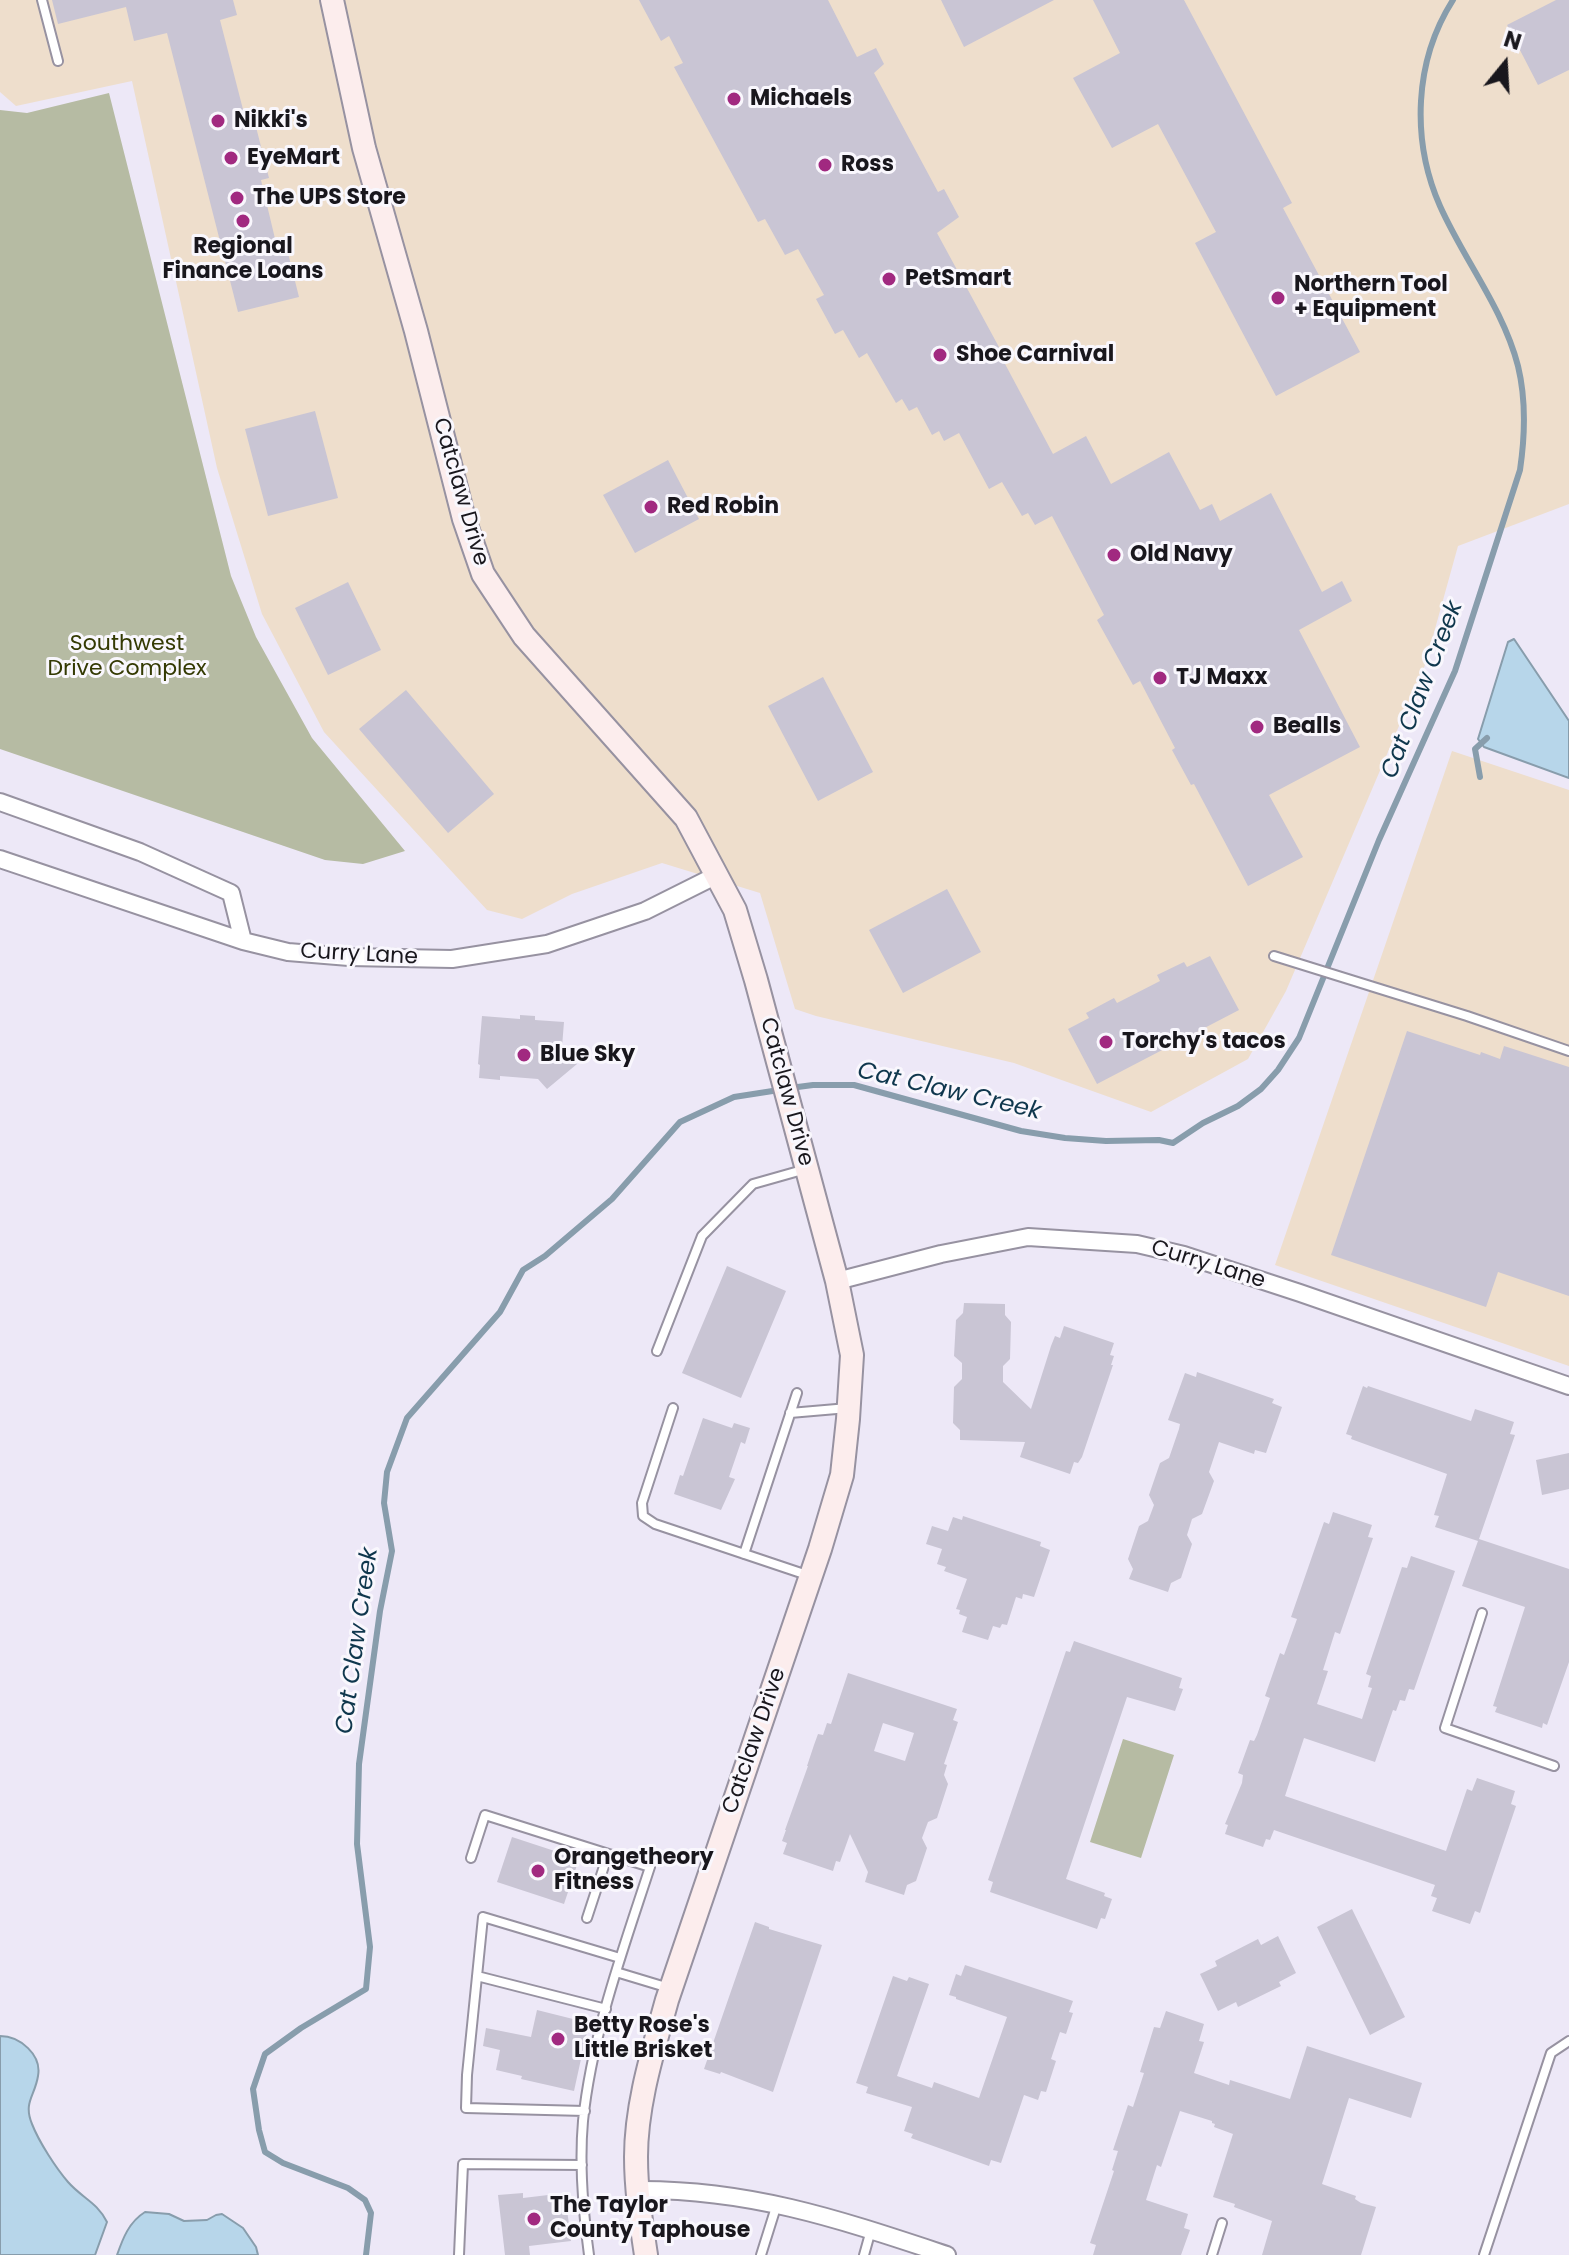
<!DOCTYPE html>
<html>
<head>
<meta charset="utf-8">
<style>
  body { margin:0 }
  #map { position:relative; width:1569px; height:2255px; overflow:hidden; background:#ede8f7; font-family:Poppins,sans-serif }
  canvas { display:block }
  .north { position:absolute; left:1465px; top:24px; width:80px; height:80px; -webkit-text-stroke:6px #f9f7fd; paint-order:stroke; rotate:18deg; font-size:22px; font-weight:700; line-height:32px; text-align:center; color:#19171d }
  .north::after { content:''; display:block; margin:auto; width:28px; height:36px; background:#19171d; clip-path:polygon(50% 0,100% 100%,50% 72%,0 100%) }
</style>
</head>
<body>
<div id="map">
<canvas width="1569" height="2255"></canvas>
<div class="north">N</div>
</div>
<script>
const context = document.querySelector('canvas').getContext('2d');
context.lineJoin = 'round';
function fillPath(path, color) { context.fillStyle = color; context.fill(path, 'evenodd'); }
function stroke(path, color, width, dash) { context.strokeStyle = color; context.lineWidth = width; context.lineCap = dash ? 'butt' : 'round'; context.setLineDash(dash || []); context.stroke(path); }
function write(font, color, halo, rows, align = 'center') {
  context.font = font + ' Poppins,sans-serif'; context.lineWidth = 6; context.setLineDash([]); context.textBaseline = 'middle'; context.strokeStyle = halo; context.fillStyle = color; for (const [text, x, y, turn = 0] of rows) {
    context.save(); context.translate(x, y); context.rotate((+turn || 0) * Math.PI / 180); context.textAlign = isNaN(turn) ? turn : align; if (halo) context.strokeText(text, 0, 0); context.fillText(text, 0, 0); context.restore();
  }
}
const commercial = new Path2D(`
  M0,0H1569V504L1458,546L1425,665L1286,991L1248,1059L1151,1112L1014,1063L816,1016L795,1009L760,893L662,863L572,894L522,919L487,910L324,732L262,614L217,468L132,81L16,106L0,92Z
  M1452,751L1569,790V1366L1275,1265Z`);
const green = new Path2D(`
  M109,93L231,576L256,637L312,738L405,851L363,864L325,860L0,749V110L27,113Z
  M1123,1739L1174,1755L1141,1858L1090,1842Z`);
const water = new Path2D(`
  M1514,639L1569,721V778L1484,747L1478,739L1508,642Z
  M0,2036C20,2036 42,2055 38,2076C35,2096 23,2102 32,2124C39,2142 56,2168 68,2182C82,2198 97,2202 107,2222L95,2255H0Z
  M145,2212L169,2214L184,2221L207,2220L216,2215L222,2214L243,2228L256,2247L258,2255H117C123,2238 129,2222 145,2212Z`);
const stream = new Path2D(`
  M1480,777L1475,749L1487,738
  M790,1088L813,1085H854L1021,1131L1065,1138L1106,1141L1159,1140L1173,1143L1203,1123L1238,1106L1261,1089L1278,1070L1299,1038L1379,840L1455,671L1520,470C1525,436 1526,399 1518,366C1503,308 1464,260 1440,206C1411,140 1414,61 1453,0
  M366,2255L371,2213L365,2200L348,2188L283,2163L265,2152L259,2130L253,2089L265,2054L301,2028L366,1989L370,1947L357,1844L359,1764L380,1611L392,1551L384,1503L387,1472L407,1418L500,1312L523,1270L545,1256L612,1199L680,1122L734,1097L779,1090`);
const building = new Path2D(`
  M52,0H233L237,15L220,20L247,125L255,123L269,178L261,180L277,247L286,245L299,297L238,312L167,33L134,41L126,7L58,24Z
  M639,0H828L857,57L876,48L884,64L874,73L938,192L944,189L959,217L937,233L1006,360L1004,362L1053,454L1086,436L1111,484L1169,452L1200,510L1212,504L1220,521L1271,493L1322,592L1342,581L1352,601L1299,630L1360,747L1269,795L1303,857L1248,886L1194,784L1191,785L1172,750L1175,748L1140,681L1133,685L1097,620L1104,615L1052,516L1035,525L1028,513L1022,516L1002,482L989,489L959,433L944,441L939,431L932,435L917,407L909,411L902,399L896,403L867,353L859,358L843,330L835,334L816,299L824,295L798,249L785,255L765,219L758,222L674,67L683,63L669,36L661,41Z
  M941,0H1054L964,47Z
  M1093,0H1184L1292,203L1283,208L1360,352L1276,396L1195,243L1216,232L1158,124L1112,148L1073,78L1120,53Z
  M1556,0H1569V70L1538,85L1507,25Z
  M315,411L338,498L268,516L245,429Z
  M668,460L699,519L635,553L603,495Z
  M348,582L381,650L328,675L295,608Z
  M823,677L873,772L818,801L768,706Z
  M406,690L494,794L448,833L359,729Z
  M947,889L981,952L903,993L869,930Z
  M1210,956L1239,1010L1097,1084L1068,1029L1089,1018L1086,1013L1114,998L1117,1003L1160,981L1157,975L1184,962L1187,967Z
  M520,1015L535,1016V1020L564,1022L562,1047L577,1064L547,1089L538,1079L500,1076V1080L479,1078L480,1065L478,1064L482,1016L520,1019Z
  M1407,1031L1480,1055L1481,1052L1500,1059L1504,1046L1569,1067V1296L1498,1272L1486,1307L1331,1255Z
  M727,1266L786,1291L741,1398L682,1373Z
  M964,1303L1005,1304V1315L1011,1322L1010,1359L1003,1366V1382L1031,1409L1051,1346L1055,1336L1060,1338L1064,1326L1114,1343L1110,1355L1114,1356L1111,1365H1113L1082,1457L1078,1463L1074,1462L1070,1474L1020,1457L1025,1442L960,1440V1430L953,1423L954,1387L962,1379V1363L954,1356L956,1320L963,1313Z
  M1197,1372L1274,1399L1272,1403L1282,1407L1266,1453L1255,1450L1254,1454L1219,1442L1209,1472L1214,1481L1202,1514L1192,1519L1187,1535L1192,1544L1181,1578L1171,1583L1168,1592L1129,1579L1133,1569L1128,1559L1139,1526L1148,1521L1154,1505L1149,1495L1160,1463L1169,1458L1179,1429L1180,1424L1168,1420L1185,1373L1196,1377Z
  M1363,1386L1367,1388L1368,1386L1471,1421L1475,1409L1514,1422L1510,1434L1515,1435L1479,1539L1569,1569V1662L1547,1725L1543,1723L1542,1728L1495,1712L1497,1707L1493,1706L1525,1607L1462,1586L1478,1541L1435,1527L1439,1516L1434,1515L1447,1474L1351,1439L1352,1436L1346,1434Z
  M703,1418L732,1428L734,1423L750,1428L745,1444L741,1442L729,1477L735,1479L721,1510L674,1494L680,1475L683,1476Z
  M1569,1453V1489L1542,1495L1536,1460Z
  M1333,1512L1372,1525L1368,1537L1373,1538L1340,1634L1335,1632L1323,1670L1328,1671L1317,1704L1362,1719L1372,1688L1368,1687L1371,1676L1366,1674L1402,1567L1407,1568L1411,1556L1455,1571L1414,1690L1409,1689L1405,1701L1400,1700L1396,1711L1393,1710L1375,1762L1304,1738L1285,1796L1446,1851L1467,1789L1472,1791L1477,1778L1515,1791L1511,1804L1516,1806L1488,1889L1480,1913L1475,1911L1470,1924L1432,1911L1437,1898L1431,1896L1435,1885L1274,1830L1270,1840L1266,1839L1263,1847L1225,1834L1228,1825L1225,1824L1242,1783L1243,1775L1238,1773L1250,1740L1254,1741L1257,1735L1270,1698L1265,1696L1280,1653L1284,1655L1297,1619L1291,1617L1324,1522L1329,1524Z
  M963,1516L1041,1542L1040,1546L1050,1550L1034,1597L1023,1594L1022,1599L1016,1597L1007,1625L1002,1624L1000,1628L993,1626L988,1640L962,1632L967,1617L959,1614L960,1610L956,1609L967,1579L944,1571L946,1567L937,1564L942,1549L926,1544L932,1526L948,1531L953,1517L962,1520Z
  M1074,1641L1182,1678L1179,1688L1183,1689L1175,1711L1127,1697L1066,1879L1105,1893L1104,1896L1112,1899L1105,1919L1101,1918L1097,1929L990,1892L993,1882L988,1880L1066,1651L1070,1652Z
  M848,1673L957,1709L953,1720L958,1722L944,1764L947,1765L944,1775L948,1784L937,1818L928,1822L922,1838L927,1848L916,1881L907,1885L904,1895L865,1882L868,1872L850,1834L840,1862L836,1861L833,1871L783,1854L787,1843L782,1841L786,1830H785L808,1766H807L814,1745L818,1734L823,1735L827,1723L831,1724ZM883,1723L914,1733L905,1761L874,1751Z
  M512,1837L579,1859L564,1904L497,1882Z
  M1352,1909L1405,2017L1370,2035L1317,1927Z
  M755,1922L769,1927V1929L822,1945L773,2092L721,2072L720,2074L704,2069Z
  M1278,1936L1296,1973L1279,1982L1281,1986L1238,2007L1236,2002L1218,2011L1200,1974L1217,1966L1215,1961L1258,1939L1261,1945Z
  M965,1965L1073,2001L1069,2012L1073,2013L1066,2034L1060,2032L1051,2059L1056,2061L1046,2092L1041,2091L1038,2100L1024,2095L1001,2163L991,2160L989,2166L911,2138L913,2134L904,2131L912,2107L866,2093L868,2087L856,2083L893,1976L907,1981L909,1977L929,1984L897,2076L932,2088L934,2082L979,2098L1007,2017L956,1999V1997L949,1995L956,1974L961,1976Z
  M537,2010L573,2019L574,2014L590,2018L574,2091L521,2079L522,2076L496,2070L500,2050L483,2046L486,2028L531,2037Z
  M1166,2011L1204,2024L1199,2041L1204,2042L1194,2073L1229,2085L1230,2080L1290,2099L1307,2046L1422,2083L1411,2118L1349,2098L1322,2184L1356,2196L1355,2199L1361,2203L1376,2207L1361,2255H1262L1272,2221L1234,2207L1235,2204L1213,2197L1233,2134L1214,2127L1215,2124L1212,2123V2121L1180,2111L1161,2167L1157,2165L1146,2200L1188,2214L1184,2228L1190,2230L1181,2255H1093L1096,2245L1090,2243L1114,2171L1112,2170L1118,2151L1113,2150L1128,2105L1133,2107L1144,2073L1140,2072L1154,2027L1160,2028Z
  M523,2193V2198L565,2193L571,2241L529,2246L530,2255H505L498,2195Z`);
const lane = new Path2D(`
  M42,0L58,61
  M1274,956L1467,1016L1569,1051
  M657,1351L702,1236L753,1184L806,1169
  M673,1408L642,1503L643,1516L655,1524L810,1576
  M790,1413L848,1408
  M744,1554L797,1393
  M1482,1613L1445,1728L1554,1766
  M471,1858L485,1815L650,1867C623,1950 592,2034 583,2121C579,2166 583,2211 589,2255
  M587,1918L608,1854
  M616,1972L669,1988
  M477,1976L606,2009
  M585,2111L466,2108L467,2075L483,1917L620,1958
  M459,2255L463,2164L582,2165
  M761,2255L777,2204
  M864,2255L871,2230
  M1212,2255L1222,2223
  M1484,2255L1551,2053L1569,2041`);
const street = new Path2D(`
  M0,802L140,852L231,893L243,941
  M0,859L243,941L288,952L349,957L452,959L547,944L645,911L717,875
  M837,1281L941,1254L1028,1237L1137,1244L1184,1255L1300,1293L1569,1386
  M637,2190C751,2189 841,2220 947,2255`);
const secondary = new Path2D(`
  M332,0L364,148L416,331L464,519L483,574L524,636L686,818L735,910L756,980L837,1281L852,1355L848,1419L842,1475L820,1549L667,2000C653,2051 636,2104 636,2157C636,2190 641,2222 646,2255`);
const markers = [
  [734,99,8,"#a12980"],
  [218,121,8,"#a12980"],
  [231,158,8,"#a12980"],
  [825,165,8,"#a12980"],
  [237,198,8,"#a12980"],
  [243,221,8,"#a12980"],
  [889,279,8,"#a12980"],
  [1278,298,8,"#a12980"],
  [940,355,8,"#a12980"],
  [651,507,8,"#a12980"],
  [1114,555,8,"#a12980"],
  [1160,678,8,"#a12980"],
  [1257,727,8,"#a12980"],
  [1106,1042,8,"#a12980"],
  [524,1055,8,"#a12980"],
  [538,1871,8,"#a12980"],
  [558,2039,8,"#a12980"],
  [534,2219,8,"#a12980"]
];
const poiNames = [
  ["Michaels",750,99],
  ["Nikki's",234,121],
  ["EyeMart",247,158],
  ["Ross",841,165],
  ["The UPS Store",253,198],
  ["Regional",243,247,"center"],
  ["Finance Loans",243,272,"center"],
  ["PetSmart",905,279],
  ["Northern Tool",1294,285],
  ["+ Equipment",1294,310],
  ["Shoe Carnival",956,355],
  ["Red Robin",667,507],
  ["Old Navy",1130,555],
  ["TJ Maxx",1176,678],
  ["Bealls",1273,727],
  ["Torchy's tacos",1122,1042],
  ["Blue Sky",540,1055],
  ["Orangetheory",554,1858],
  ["Fitness",554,1883],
  ["Betty Rose's",574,2026],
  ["Little Brisket",574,2051],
  ["The Taylor",550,2206],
  ["County Taphouse",550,2231]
];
const streetNames = [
  ["Catclaw Drive",460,492,74],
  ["Curry Lane",359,955,3],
  ["Catclaw Drive",786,1092,75],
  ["Curry Lane",1208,1265,17],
  ["Catclaw Drive",755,1741,-71]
];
const parkNames = [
  ["Southwest",127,644],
  ["Drive Complex",127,669]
];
const waterNames = [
  ["Cat Claw Creek",1423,690,-69],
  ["Cat Claw Creek",949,1092,13],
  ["Cat Claw Creek",358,1641,-82]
];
fillPath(commercial, '#eedecc');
fillPath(green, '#b6bba3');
fillPath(water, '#b7d6ea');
stroke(water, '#889dac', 2);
stroke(stream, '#889dac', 6);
fillPath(building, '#c9c5d4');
stroke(lane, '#9792a1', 12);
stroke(street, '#9792a1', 20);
stroke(secondary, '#9792a1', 26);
stroke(lane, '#fff', 8);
stroke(street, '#fff', 16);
stroke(secondary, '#fceded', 22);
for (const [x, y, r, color] of markers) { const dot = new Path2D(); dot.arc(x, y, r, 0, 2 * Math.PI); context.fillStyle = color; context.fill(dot); stroke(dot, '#f9f7fd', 3); }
write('bold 22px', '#19171d', '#f9f7fd', poiNames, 'left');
write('22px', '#19171d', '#f9f7fd', streetNames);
write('22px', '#343a03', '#f9f7fd', parkNames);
write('italic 24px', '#0f374d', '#f9f7fd', waterNames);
</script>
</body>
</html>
